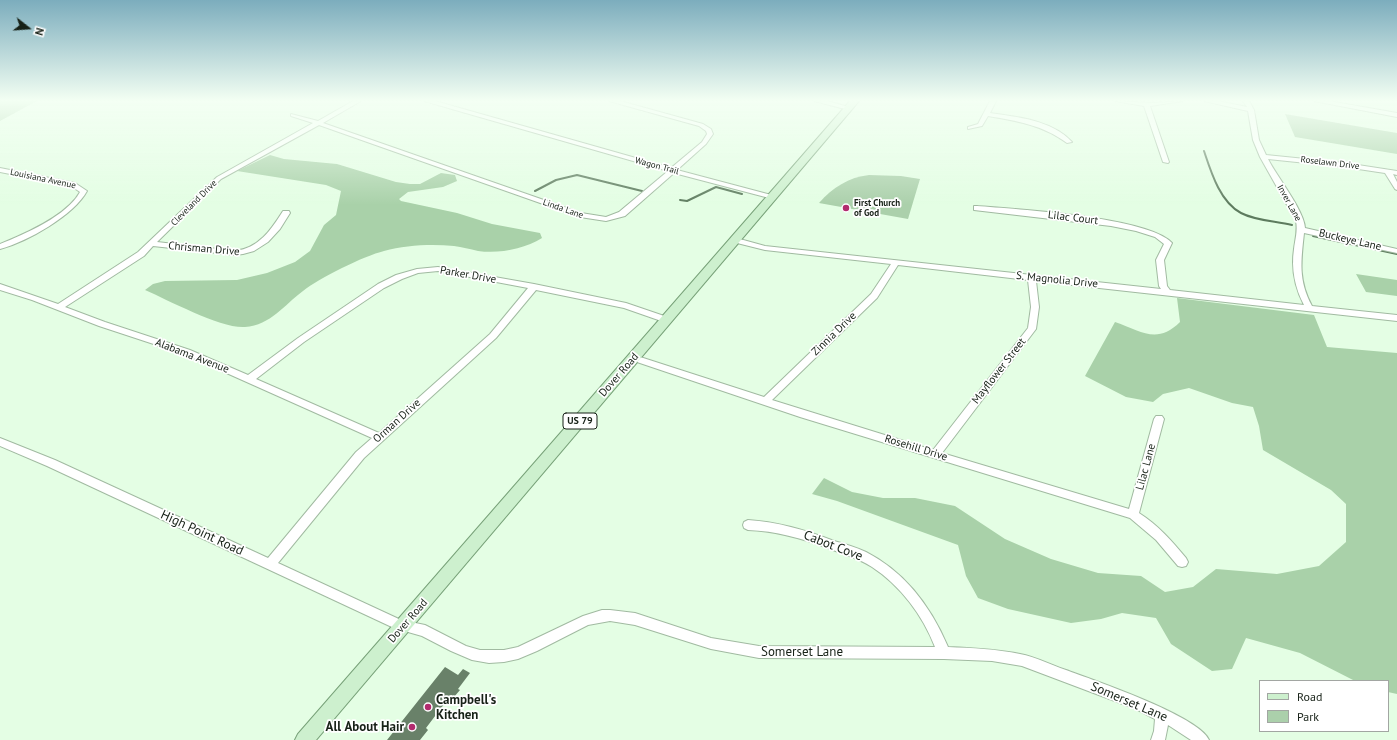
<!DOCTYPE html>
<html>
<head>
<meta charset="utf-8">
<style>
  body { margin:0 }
  #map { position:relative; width:1397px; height:740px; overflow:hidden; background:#e4fee4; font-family:"PT Sans",sans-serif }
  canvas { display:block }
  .legend { position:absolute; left:1259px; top:680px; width:130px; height:52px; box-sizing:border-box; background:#fff; border:1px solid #a2a6a2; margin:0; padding:5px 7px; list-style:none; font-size:12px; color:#172117 }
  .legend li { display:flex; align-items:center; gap:8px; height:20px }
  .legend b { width:20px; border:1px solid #a2a6a2 }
  .north { position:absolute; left:8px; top:8px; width:40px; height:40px; -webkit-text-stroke:3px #fff; paint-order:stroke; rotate:107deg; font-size:11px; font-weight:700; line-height:16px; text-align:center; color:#172117 }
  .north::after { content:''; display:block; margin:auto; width:14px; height:18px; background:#172117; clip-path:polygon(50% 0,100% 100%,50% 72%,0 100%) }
</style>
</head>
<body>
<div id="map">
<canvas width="1397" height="740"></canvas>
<ul class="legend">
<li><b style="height:5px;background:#cdf0ce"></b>Road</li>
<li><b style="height:11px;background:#abd0ab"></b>Park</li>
</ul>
<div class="north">N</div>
</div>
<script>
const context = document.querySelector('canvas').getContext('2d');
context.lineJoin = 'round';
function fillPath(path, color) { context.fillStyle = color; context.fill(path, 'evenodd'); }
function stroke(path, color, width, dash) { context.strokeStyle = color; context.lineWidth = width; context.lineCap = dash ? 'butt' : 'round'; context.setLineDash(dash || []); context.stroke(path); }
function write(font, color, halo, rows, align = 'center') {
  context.font = font + ' "PT Sans",sans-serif'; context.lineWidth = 3.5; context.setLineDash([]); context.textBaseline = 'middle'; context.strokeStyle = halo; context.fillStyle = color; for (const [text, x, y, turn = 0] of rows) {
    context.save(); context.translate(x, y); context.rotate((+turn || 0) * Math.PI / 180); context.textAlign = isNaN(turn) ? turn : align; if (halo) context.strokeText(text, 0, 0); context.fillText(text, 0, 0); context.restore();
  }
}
const green = new Path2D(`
  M869,175L901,176L920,179L908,219L819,203C832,188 849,177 869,175Z`);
const forest = new Path2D(`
  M0,101H37L0,121Z
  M1285,114L1397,133V154L1295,137Z
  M270,155L284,159L337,164L396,182L410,184H420L441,173L455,175L457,181L443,187L408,192L399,199L401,201L457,213L492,224L540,233L542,238C524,249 499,254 478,251C470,249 462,247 454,246C431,244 406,245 384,251C364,256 319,278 303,291C284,305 271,325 245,327C222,329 168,300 145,290L153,284L165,281L237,280L267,273L295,262L310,251L324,225L336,215L341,191L326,185L237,171Z
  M1356,274L1397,280V296L1366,292Z
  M1177,298L1314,315L1327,347L1397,353V694L1388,692V681H1355L1300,653L1246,638L1232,669L1212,671L1171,644L1156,618L1122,613L1101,619L1071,623L1008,609L978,598L966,576L958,545L837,501L812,494L824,478L852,492L883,498H915L955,506L1005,539L1051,559L1098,573L1141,576L1165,592L1193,587L1216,569L1277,574L1319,566L1346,542V504L1331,490L1263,450L1259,426L1253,407L1232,403L1189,388L1163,394L1153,402L1126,397L1085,376L1115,322C1141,331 1157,345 1180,322Z`);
const stream = new Path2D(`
  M1204,151C1211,172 1220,202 1241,213C1256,221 1276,221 1292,225
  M535,191L556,180L577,175L642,191
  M680,200L687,201L716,187L742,194
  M1313,236L1397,254`);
const building = new Path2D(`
  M445,667L458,675L463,669L470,673L458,689L460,690L454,697L451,695L426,728L428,730L420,740H387Z`);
const minor = new Path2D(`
  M353,101H361L323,123L581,213L606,217L619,212L668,171L424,101H435L671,168L702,142L707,134L706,131L699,126L609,101H620L703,124L711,129L713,134L706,144L677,170L775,196L776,197L773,199L674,173L625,216L606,221L580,217L319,125L221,179L157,242L235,251C259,248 271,230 283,211H289L290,213L280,229L268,242L254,251L243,254L235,255L153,246L144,256L65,307L105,322L190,350L248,375L298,338L378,284L396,275L417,269L438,267L534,284L626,303L670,318L671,320L667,323L624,308L536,290L496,338L364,458L278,563L401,620L425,625L466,646L480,650H504L518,647L583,616L602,610H610L635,613L711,638L759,646L935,647C923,616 901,586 872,567C858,558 843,554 828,548C801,538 776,531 748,530L744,528L743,525L744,522L748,520C778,522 806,530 834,541C845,544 855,547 866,552C905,572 931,607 948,647C972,648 996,649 1020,654C1036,657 1051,665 1066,670C1093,680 1199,716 1209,740H1191L1168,725L1165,740H1151L1154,731L1155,719L1136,709L1022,666L992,661L944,659L759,658L711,649L635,625L610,621L588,625L537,651L518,659L504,662L489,663L472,660L451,651L422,636L394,628L47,466L0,446V438L55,460L268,558L356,452L372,438L184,354L99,326L32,300L0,290V284L58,304L138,252L217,177L313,123L291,116V114L318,121ZM438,271L528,288L490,334L379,433L256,379L304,342L384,288L402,279L418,273Z
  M814,101H827L852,108L849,110Z
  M990,101H996L990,113C1017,117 1052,120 1072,142L1067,143C1043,125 1017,121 988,116L982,126L968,129V127L978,124Z
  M1115,101L1153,103L1183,101L1150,106L1169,162L1168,163L1163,162L1144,106Z
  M1204,101H1218L1247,107L1243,101H1249L1254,110L1259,140L1266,155L1345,163L1397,171V175L1393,174L1397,182V190L1395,189L1385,173L1345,167L1268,159C1277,177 1304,210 1305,228L1397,249V253L1304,233C1301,261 1298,280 1312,306L1397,315V321L1036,281L1039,307L1036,329L942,453L1129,509L1154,419L1156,416H1162L1164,419L1139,513C1158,525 1172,541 1186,558L1188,562L1186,566L1182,567L1178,566L1156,540L1130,518L800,417L631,360L630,358L631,356H637L764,397L871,294L891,264L765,250L733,242V238H736L765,246L1161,289L1159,286L1156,260L1164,244L1155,237L1136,231L1111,226L974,210V206H977C1015,209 1149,217 1172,243L1164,260L1167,286L1170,290L1304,305C1295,288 1291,269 1294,249C1295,240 1298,231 1296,221L1260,157L1253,140L1248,111ZM898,265L1028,280L1031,307L1028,328L933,450L772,400L877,298Z
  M1314,101H1329L1397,113V117Z
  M0,168L75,183L87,191C74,215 27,242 0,249V244C25,234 67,216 80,192L71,186L0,172Z`);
const major = new Path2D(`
  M850,101H859L316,740H295L298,734Z`);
const markers = [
  [846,208,4,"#b22b6e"],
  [428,707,4,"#b22b6e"],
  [412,727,4,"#b22b6e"]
];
const farStreetnames = [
  ["Roselawn Drive",1330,163,7],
  ["Wagon Trail",657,166,15],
  ["Louisiana Avenue",43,179,12],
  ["Cleveland Drive",194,203,-45],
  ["Inver Lane",1289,203,61],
  ["Linda Lane",563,209,19]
];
const farPoinames = [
  ["First Church",854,203],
  ["of God",854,213]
];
const shields = [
  [580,421,34]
];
const shieldNames = [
  ["US 79",580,421]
];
const streetNames = [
  ["Lilac Court",1073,218,7],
  ["Buckeye Lane",1350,240,13],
  ["Chrisman Drive",204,249,5],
  ["Parker Drive",468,275,10],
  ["S. Magnolia Drive",1057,280,6],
  ["Zinnia Drive",834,334,-44],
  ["Alabama Avenue",192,356,21],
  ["Mayflower Street",999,371,-52],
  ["Dover Road",619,375,-49],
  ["Orman Drive",397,421,-42],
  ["Rosehill Drive",916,448,17],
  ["Lilac Lane",1146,467,-75],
  ["Dover Road",408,621,-49]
];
const nearStreetnames = [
  ["High Point Road",202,533,25],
  ["Cabot Cove",833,546,21],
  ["Somerset Lane",802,652],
  ["Somerset Lane",1129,702,23]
];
const nearPoinames = [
  ["Campbell's",436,700],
  ["Kitchen",436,715],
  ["All About Hair",404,727,"right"]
];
fillPath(green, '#abd0ab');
fillPath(forest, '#a9d1a9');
stroke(stream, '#5d7b5e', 2);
fillPath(building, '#698169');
stroke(minor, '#a1baa1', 2);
stroke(major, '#77a178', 2);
fillPath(minor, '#fff');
fillPath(major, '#cdf0ce');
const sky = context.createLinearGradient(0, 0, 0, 205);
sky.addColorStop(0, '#7cadbd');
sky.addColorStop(0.49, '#f3fff3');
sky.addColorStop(1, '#f3fff300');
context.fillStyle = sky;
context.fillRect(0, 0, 1397, 205);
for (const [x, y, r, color] of markers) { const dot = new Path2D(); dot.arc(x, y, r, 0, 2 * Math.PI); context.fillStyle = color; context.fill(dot); stroke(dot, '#fff', 1.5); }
write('9px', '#172117', '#fff', farStreetnames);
write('bold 9px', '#172117', '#fff', farPoinames, 'left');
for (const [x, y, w] of shields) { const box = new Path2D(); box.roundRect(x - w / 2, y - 8, w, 16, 3); context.fillStyle = '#fff'; context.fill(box); stroke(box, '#172117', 1); }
write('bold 10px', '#172117', null, shieldNames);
write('11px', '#172117', '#fff', streetNames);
write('13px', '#172117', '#fff', nearStreetnames);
write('bold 13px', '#172117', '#fff', nearPoinames, 'left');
</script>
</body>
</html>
